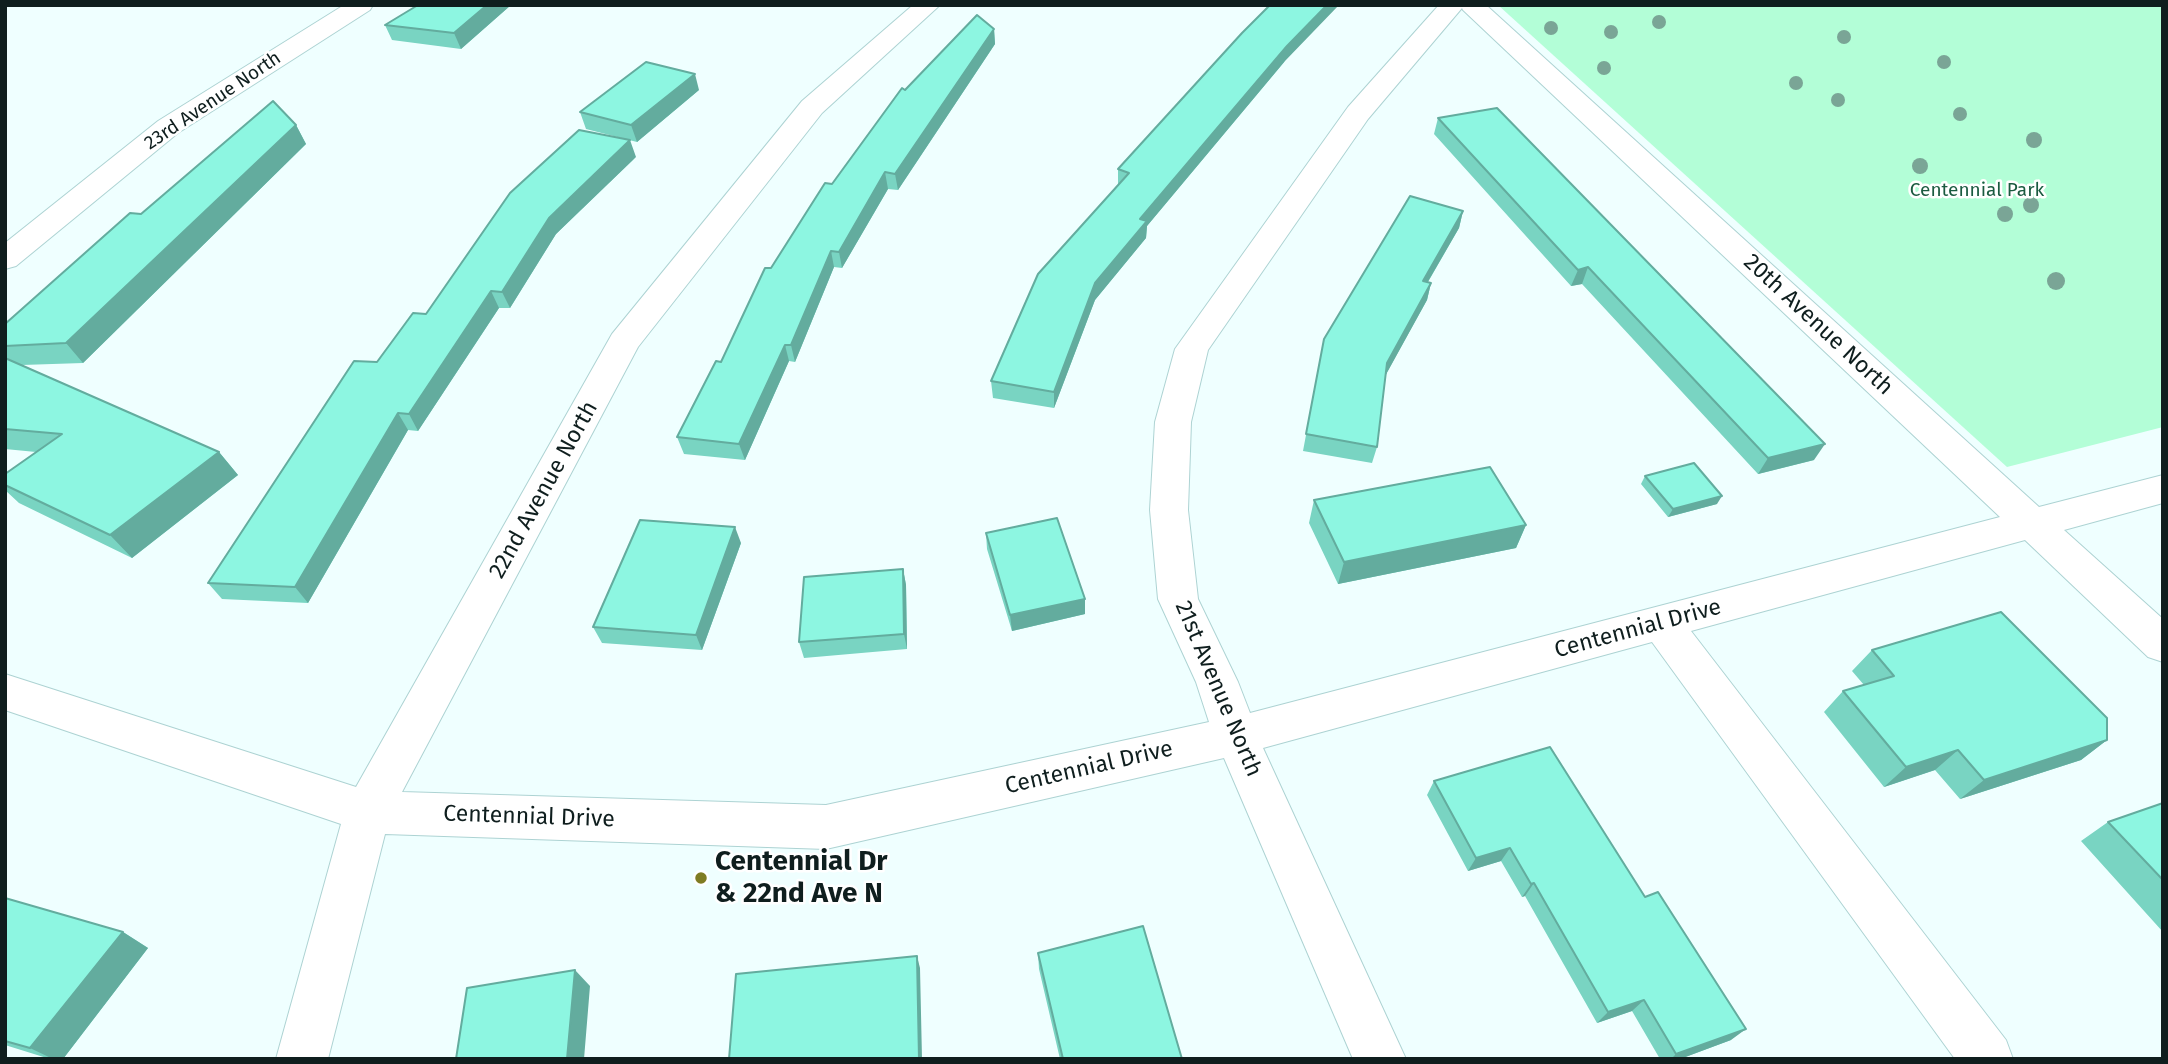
<!DOCTYPE html>
<html>
<head>
<meta charset="utf-8">
<style>
  body { margin:0 }
  #map { position:relative; width:2168px; height:1064px; overflow:hidden; background:#efffff; font-family:"Fira Sans",sans-serif }
  canvas { display:block }
  .frame { position:absolute; inset:0; border:7px solid #0f1e1e; pointer-events:none }
</style>
</head>
<body>
<div id="map">
<canvas width="2168" height="1064"></canvas>
<div class="frame"></div>
</div>
<script>
const context = document.querySelector('canvas').getContext('2d');
context.lineJoin = 'round';
function fillPath(path, color) { context.fillStyle = color; context.fill(path, 'evenodd'); }
function stroke(path, color, width, dash) { context.strokeStyle = color; context.lineWidth = width; context.lineCap = dash ? 'butt' : 'round'; context.setLineDash(dash || []); context.stroke(path); }
function write(font, color, halo, rows, align = 'center') {
  context.font = font + ' "Fira Sans",sans-serif'; context.lineWidth = 5; context.setLineDash([]); context.textBaseline = 'middle'; context.strokeStyle = halo; context.fillStyle = color; for (const [text, x, y, turn = 0] of rows) {
    context.save(); context.translate(x, y); context.rotate((+turn || 0) * Math.PI / 180); context.textAlign = isNaN(turn) ? turn : align; if (halo) context.strokeText(text, 0, 0); context.fillText(text, 0, 0); context.restore();
  }
}
const green = new Path2D(`
  M1498,5H2163V427L2007,467Z`);
const minor = new Path2D(`
  M344,5H373L370,10L178,133L16,266L5,269V243L158,121Z
  M913,5H940L822,113L638,347L402,792L826,805L1209,722L1196,682L1158,599L1150,510L1155,422L1175,349L1348,107L1439,5H1486L2039,507L2163,475V503L2064,530L2163,619V662L2148,657L2025,540L1691,631L2006,1040L2013,1059H1955L1652,642L1263,748L1406,1059H1353L1224,758L826,849L385,834L328,1059H276L341,824L5,710V674L356,787L612,334L802,101ZM1462,8L1463,10L2000,517L1250,713L1238,682L1198,599L1188,510L1191,422L1208,350L1368,119Z`);
const trees = [
  [1659,22,7],
  [1551,28,7],
  [1611,32,7],
  [1844,37,7],
  [1944,62,7],
  [1604,68,7],
  [1796,83,7],
  [1838,100,7],
  [1960,114,7],
  [2034,140,8],
  [1920,166,8],
  [2031,205,8],
  [2005,214,8],
  [2056,281,9]
];
const wall = new Path2D(`
  M418,5H511L461,49L392,40L385,25Z
  M994,29L995,44L898,190L888,189L842,268L834,267L795,362L789,361L745,460L684,454L677,437L721,362L771,268L832,184L905,90Z
  M1285,61L1147,226L1146,238L1095,300L1054,408L993,398L991,381L1118,185V169Z
  M699,90L637,142L586,129L580,112Z
  M1438,118L1814,460L1758,474L1582,284L1571,286L1434,134Z
  M296,125L306,144L83,363L22,365L219,452L238,475L132,558L19,503L5,490V474L36,452L5,449V324L141,214Z
  M636,157L556,234L510,308H499L418,431L408,430L308,603L222,599L208,583L377,362L426,314Z
  M1463,211L1459,228L1428,282L1431,283L1427,300L1386,374L1377,447L1372,463L1303,451L1324,339Z
  M1645,476L1717,504L1668,517L1641,484Z
  M1314,500L1526,525L1516,548L1338,584L1309,523Z
  M986,533L1085,614L1012,631L987,549Z
  M741,543L702,650L602,643L593,627Z
  M903,569L906,585L907,649L804,658L799,642Z
  M1872,650L2107,740L2081,760L1960,799L1935,770L1884,787L1824,712L1843,691L1864,685L1852,671Z
  M1434,781L1731,1040L1680,1059H1660L1632,1011L1597,1023L1525,896L1522,897L1501,861L1468,871L1427,795Z
  M2163,803V932L2081,841L2108,822Z
  M5,898L123,932L148,948L63,1059H50L5,1045Z
  M1038,953L1182,1059H1060L1039,969Z`);
const shadedWall = new Path2D(`
  M487,5H511L461,49L454,33Z
  M1327,5H1339L1285,61L1147,226L1146,238L1095,300L1054,408V392L1095,283L1140,219L1287,46Z
  M994,29L995,44L898,190L895,174Z
  M695,74L699,90L637,142L631,125Z
  M296,125L306,144L83,363L66,343Z
  M630,140L636,157L556,234L510,308L502,292L549,218Z
  M885,172L888,189L842,268L839,252Z
  M1463,211L1459,228L1419,297L1423,281Z
  M831,251L834,267L795,362L791,345Z
  M1588,267L1582,284L1571,286L1578,270Z
  M1431,283L1427,300L1383,380L1387,363Z
  M491,291L499,308L418,431L409,414Z
  M785,345L789,361L745,460L739,444Z
  M398,413L408,430L308,603L295,587Z
  M1825,444L1814,460L1758,474L1768,458Z
  M219,452L238,475L132,558L110,535Z
  M1722,496L1717,504L1668,517L1673,509Z
  M1526,525L1516,548L1338,584L1344,562Z
  M735,527L741,543L702,650L696,635Z
  M903,569L906,585L907,649L904,634Z
  M1085,599V614L1012,631L1010,615Z
  M2107,740L2081,760L1960,799L1984,780Z
  M1958,750L1935,770L1884,787L1906,767Z
  M1510,848L1501,861L1468,871L1476,858Z
  M1534,883L1525,896L1522,897L1531,884Z
  M123,932L148,948L63,1059H53L30,1048Z
  M917,956L920,968L922,1059H919Z
  M575,970L590,986L584,1059H567Z
  M1644,1000L1632,1011L1597,1023L1608,1012Z
  M1746,1029L1731,1040L1680,1059H1671L1676,1054Z`);
const building = new Path2D(`
  M418,5H487L454,33L385,25Z
  M1270,5H1327L1287,46L1140,219L1147,221L1095,283L1054,392L991,381L1038,274L1129,173L1118,169L1242,33Z
  M977,15L994,29L895,174L885,172L839,252L831,251L791,345H785L739,444L677,437L716,361L721,362L765,268H771L825,183L832,184L902,88L905,90Z
  M646,62L695,74L631,125L580,112Z
  M273,101L296,125L66,343L5,346V324L130,213L141,214Z
  M1497,108L1825,444L1768,458L1588,267L1578,270L1438,118Z
  M579,130L630,140L549,218L502,292L491,291L409,414L398,413L295,587L208,583L354,361L377,362L413,313L426,314L510,193Z
  M1410,196L1463,211L1423,281L1431,283L1387,363L1377,447L1306,434L1324,339Z
  M5,358L219,452L110,535L5,485V474L62,434L5,429Z
  M1694,463L1722,496L1673,509L1645,476Z
  M1490,467L1526,525L1344,562L1314,500Z
  M1057,518L1085,599L1010,615L986,533Z
  M640,520L735,527L696,635L593,627Z
  M903,569L904,634L799,642L804,577Z
  M2001,612L2107,718V740L1984,780L1958,750L1906,767L1843,691L1894,676L1872,650Z
  M1550,747L1645,897L1658,892L1746,1029L1676,1054L1644,1000L1608,1012L1534,883L1531,884L1510,848L1476,858L1434,781Z
  M2163,803V880L2108,822Z
  M5,898L123,932L30,1048L5,1041Z
  M1143,926L1182,1059H1063L1038,953Z
  M917,956L919,1059H729L736,974Z
  M575,970L567,1059H456L467,988Z`);
const markers = [
  [701,878,7,"#7f7c23"]
];
const farStreetnames = [
  ["23rd Avenue North",213,101,-34]
];
const farParknames = [
  ["Centennial Park",1977,191]
];
const streetNames = [
  ["20th Avenue North",1818,325,43],
  ["22nd Avenue North",544,490,-61],
  ["Centennial Drive",1638,629,-15],
  ["21st Avenue North",1218,689,67],
  ["Centennial Drive",1089,768,-13],
  ["Centennial Drive",529,817,2]
];
const nearPoinames = [
  ["Centennial Dr",715,862],
  ["& 22nd Ave N",715,894]
];
fillPath(green, '#b3fed7');
stroke(minor, '#add3d3', 2);
fillPath(minor, '#fff');
context.fillStyle = '#7aa596';
for (const [x, y, r] of trees) { context.beginPath(); context.arc(x, y, r, 0, 2 * Math.PI); context.fill(); }
fillPath(wall, '#79d4c2');
fillPath(shadedWall, '#63ac9e');
fillPath(building, '#8df6e1');
stroke(building, '#63ac9e', 2);
for (const [x, y, r, color] of markers) { const dot = new Path2D(); dot.arc(x, y, r, 0, 2 * Math.PI); context.fillStyle = color; context.fill(dot); stroke(dot, '#fff', 2.5); }
write('19px', '#0f1e1e', '#fff', farStreetnames);
write('19px', '#1a5b40', '#fff', farParknames);
write('23px', '#0f1e1e', '#fff', streetNames);
write('bold 28px', '#0f1e1e', '#fff', nearPoinames, 'left');
</script>
</body>
</html>
